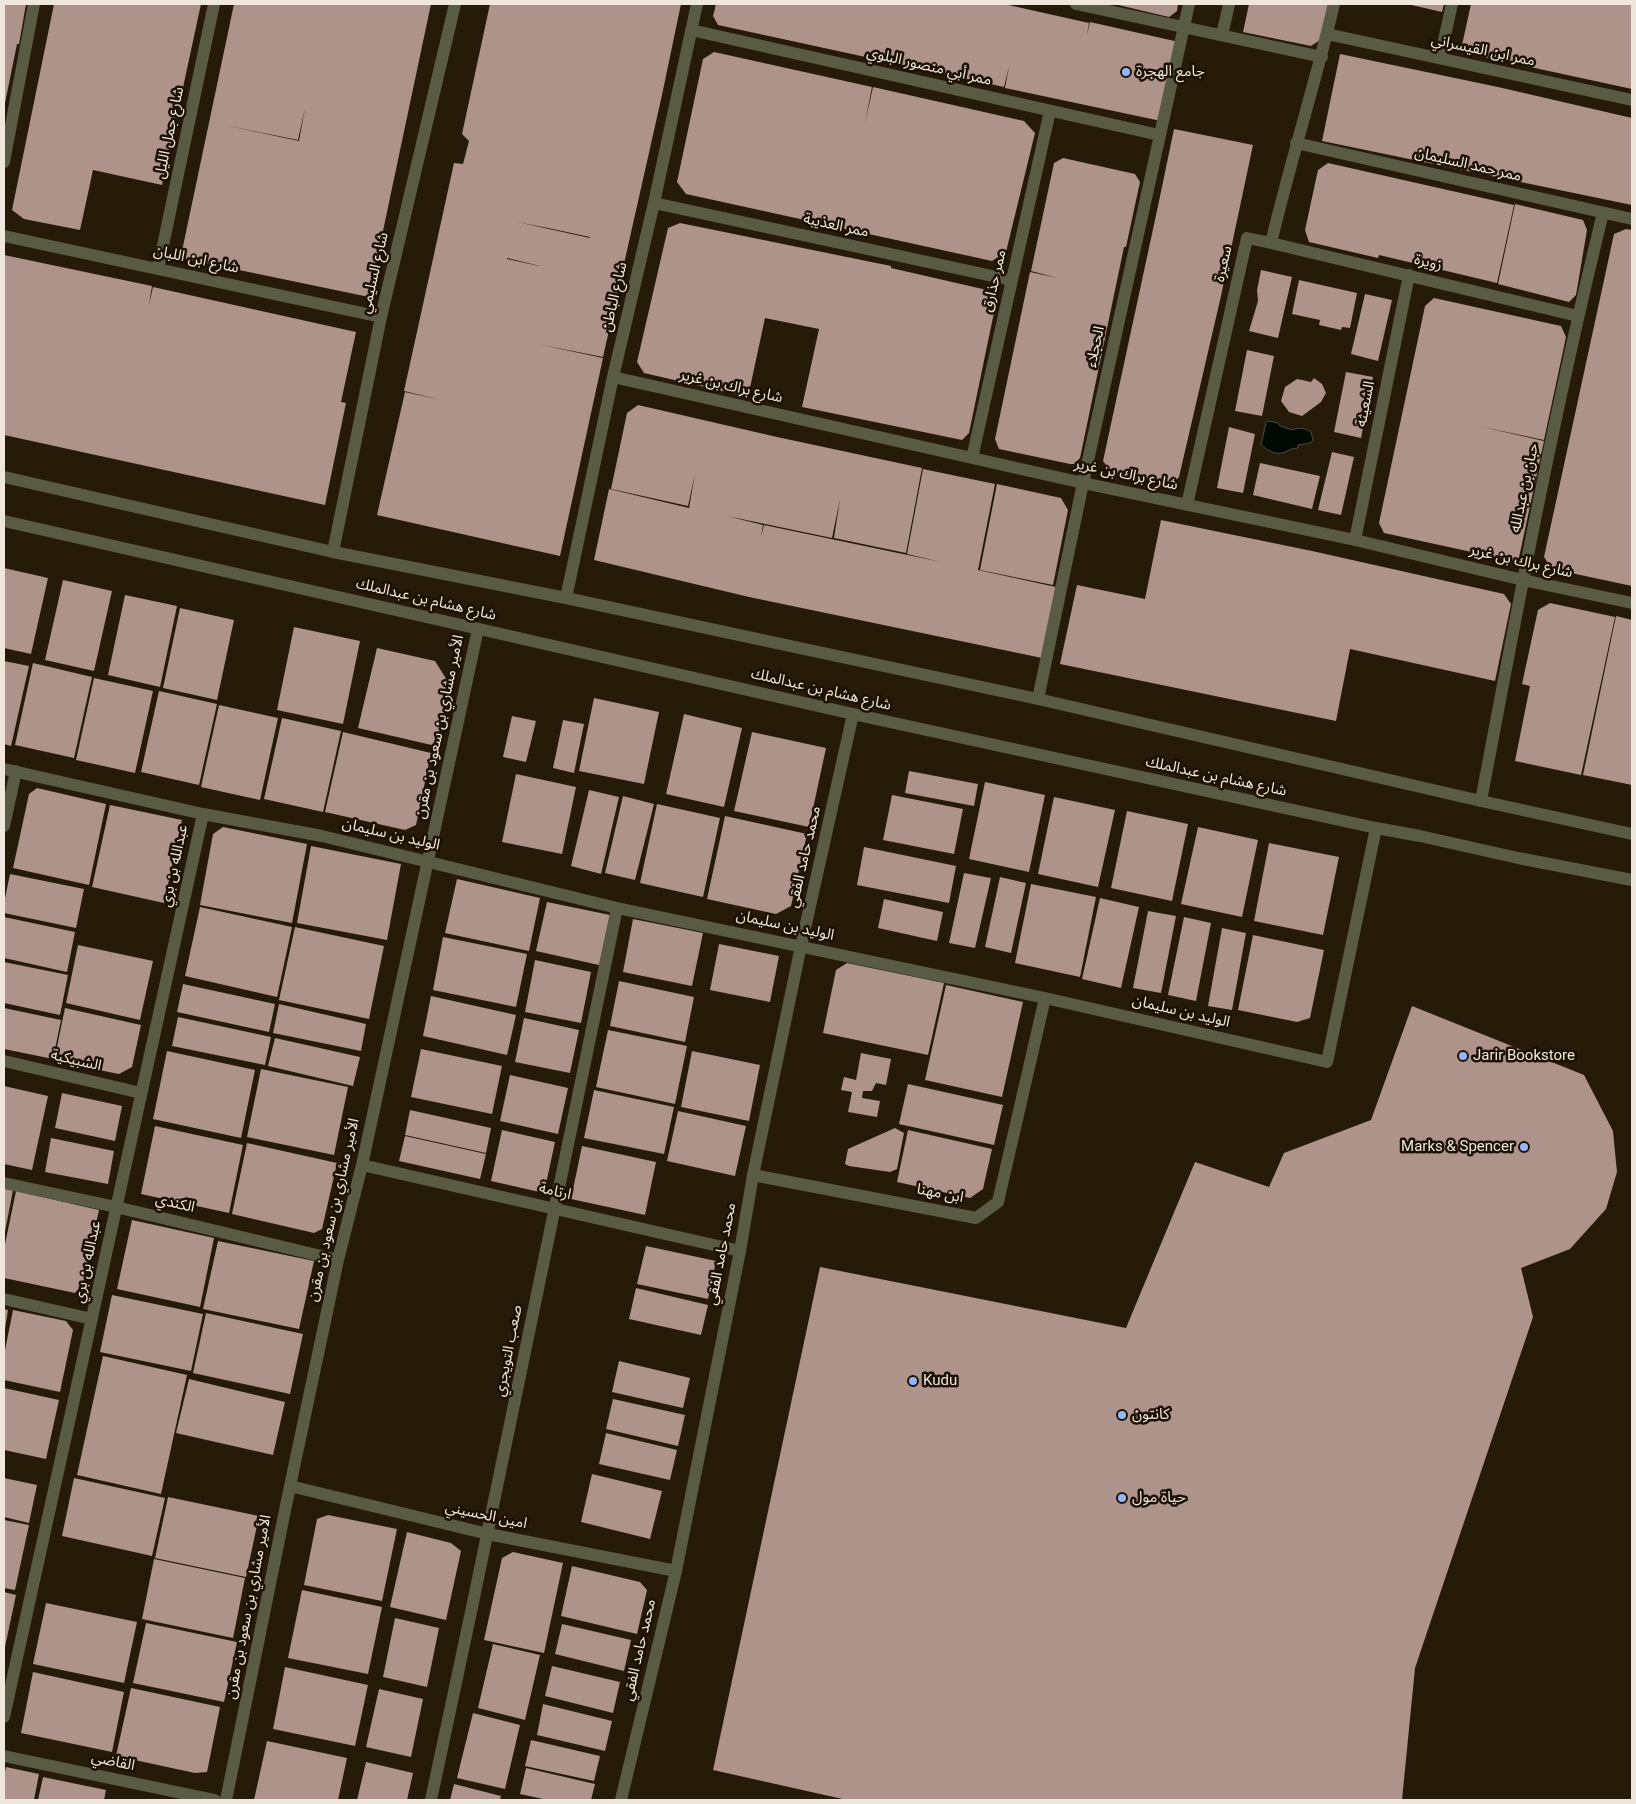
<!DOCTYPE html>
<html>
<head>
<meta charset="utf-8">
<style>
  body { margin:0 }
  #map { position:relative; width:1636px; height:1804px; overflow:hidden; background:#261a09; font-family:Roboto,sans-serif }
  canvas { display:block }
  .frame { position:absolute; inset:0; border:5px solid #efe7dc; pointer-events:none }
</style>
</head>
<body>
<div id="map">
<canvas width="1636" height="1804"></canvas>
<div class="frame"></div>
</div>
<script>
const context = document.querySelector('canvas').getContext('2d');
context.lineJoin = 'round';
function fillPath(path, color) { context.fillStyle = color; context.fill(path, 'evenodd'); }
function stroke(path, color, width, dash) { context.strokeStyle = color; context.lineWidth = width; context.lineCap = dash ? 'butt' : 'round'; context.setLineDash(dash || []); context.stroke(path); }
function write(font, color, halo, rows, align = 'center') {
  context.font = font + ' Roboto,"Noto Sans Arabic",sans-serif'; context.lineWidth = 5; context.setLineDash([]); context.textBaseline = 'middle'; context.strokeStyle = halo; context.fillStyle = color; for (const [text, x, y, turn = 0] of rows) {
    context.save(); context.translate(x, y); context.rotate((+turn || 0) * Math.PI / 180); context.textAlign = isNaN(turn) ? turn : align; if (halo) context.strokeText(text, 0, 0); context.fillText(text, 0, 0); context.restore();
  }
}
const water = new Path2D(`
  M1268,421L1278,423L1280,426L1293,430C1299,427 1305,428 1311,432L1313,440L1310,443L1298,445V448C1292,448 1290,450 1285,452C1275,456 1268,450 1261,445L1266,423Z`);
const building = new Path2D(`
  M4,4H26L19,44H17L5,103Z
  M54,4H201L162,185L93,170L80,230L24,219L12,210Z
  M234,4H431L369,297L186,259L182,251ZM305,108L299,141L224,125L298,140Z
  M490,4H681L662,95L603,357L537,344L603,358L560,556L377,515L405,392L441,400L404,391L454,163L463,164L469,141L462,134ZM517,222L548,228L590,237V238ZM507,258L540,266H539L507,259Z
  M716,4H1004L1089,23L1087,35L1090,22L1179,42L1161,121L1005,88L1009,67L1004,87L718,25L713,16Z
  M1114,4H1178L1177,11L1169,17Z
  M1249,4H1328L1320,40L1311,46L1243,32Z
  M1407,4H1444L1442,12Z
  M1471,4H1632V89L1470,54L1462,45Z
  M714,52L872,87L865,123L873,87L1024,121L1035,133L1006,252L992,261L686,194L677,182L703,59Z
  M1340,54L1498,87L1632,118V205L1322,141Z
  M1174,129L1253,145L1221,296L1179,477L1173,483L1168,484L1112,473L1103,461L1158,206Z
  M1063,158L1135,174L1140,182L1126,247H1124L1080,458L1074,464H1070L999,449L995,439L1030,272L1058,278L1031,271L1054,163Z
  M1328,163L1514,205L1497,283L1379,255L1378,258L1309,242L1305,230L1318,170Z
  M1515,204L1583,220L1587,230L1576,295L1569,302L1498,284Z
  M680,223L891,266V268L987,290L997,298L969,433L962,440L802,407L819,329L765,318L748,397L644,373L637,362L668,228Z
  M1626,229L1632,230V586L1552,569L1544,557L1614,234Z
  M4,255L152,286L149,305L153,287L356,332L341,402L346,403L325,505L4,435Z
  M1261,270L1292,277L1278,338L1249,331L1258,301L1257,290Z
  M1299,280L1357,293L1350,328L1342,327L1341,330L1319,325L1320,320L1292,314Z
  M1365,294L1392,300L1378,361L1351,354Z
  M1434,298L1561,326L1566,337L1544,440L1478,426L1544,441L1518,562L1384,533L1379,523L1425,306Z
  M1247,350L1274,356L1262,416L1235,411Z
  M1346,372L1373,377L1361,438L1334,432Z
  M1314,378L1322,384L1326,393L1321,402L1302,416L1289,412L1281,401L1285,387L1297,379L1311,382Z
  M638,405L777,437L922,468L906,553L834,538L840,499L832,538L727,516L763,525L761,537L764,525L941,562L907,554L923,469L995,484L978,570L1056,587L1042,658L749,597L594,560L609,489L689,508L695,474L688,506L611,489L627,413Z
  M1229,427L1255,434L1243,493L1217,488Z
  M1332,452L1354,457L1341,515L1318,510Z
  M1260,463L1320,476L1312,509L1253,495Z
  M997,484L1061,498L1068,510L1053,585L980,570Z
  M1161,520L1312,551L1504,594L1511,604L1495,681L1350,649L1336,721L1060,664L1077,585L1145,599Z
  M4,568L48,578L31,654L4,648Z
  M63,580L112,591L94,671L45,660Z
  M125,595L177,606L160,687L108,675Z
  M1550,603L1615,617L1581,775L1515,761L1530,686L1522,684L1538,610Z
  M180,608L234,620L217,700L163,688Z
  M1616,616L1632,620V785L1583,775Z
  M294,627L360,641L343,724L277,710Z
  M377,648L435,661L450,685L436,746L358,728Z
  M4,661L29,666L11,746L4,744Z
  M33,663L92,677L74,758L15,745Z
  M94,678L153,691L135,773L76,760Z
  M159,691L217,704L199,785L141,772Z
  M594,698L659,712L644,784L579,771Z
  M219,705L278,718L260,800L201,787Z
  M684,714L742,728L724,807L666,794Z
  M512,716L536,721L526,762L503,757Z
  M282,718L341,731L323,812L264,799Z
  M563,720L584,724L574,773L553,768Z
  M343,732L431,753L416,825L405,830L325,812Z
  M752,732L826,748L809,827L734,811Z
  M909,771L978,784L974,806L905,793Z
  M516,774L576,787L562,854L502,842Z
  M985,782L1045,795L1029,872L969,859Z
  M37,788L106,804L89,885L13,868L29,794Z
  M589,790L619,797L601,874L571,866Z
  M892,795L963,809L954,854L883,840Z
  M623,796L654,804L635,880L605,873Z
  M1054,797L1115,810L1098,887L1038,874Z
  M657,804L720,818L703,897L640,883Z
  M110,805L182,820L164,903L92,887Z
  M1127,811L1188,824L1172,901L1111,888Z
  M725,816L807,834L791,906L776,914L707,899Z
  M223,827L307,844L292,923L200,905L213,834Z
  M1198,827L1258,840L1242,917L1181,904Z
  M1269,843L1339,857L1323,935L1254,921Z
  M311,846L401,864L387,940L297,923Z
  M864,847L956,866L949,903L857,885Z
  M964,873L991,878L975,948L949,943Z
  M10,874L84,889L76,928L4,913V903Z
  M1000,877L1026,883L1011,953L985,947Z
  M457,879L540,898L529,951L445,933Z
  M1031,884L1096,897L1080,977L1015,963Z
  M1100,898L1139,907L1121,988L1082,979Z
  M884,899L943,912L937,941L878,928Z
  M547,902L610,915L599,965L536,951Z
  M200,907L292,927L277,997L185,976Z
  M1148,911L1176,916L1161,993L1133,988Z
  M4,917L75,932L67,972L4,958Z
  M1184,917L1211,923L1196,1001L1168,995Z
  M633,919L703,933L692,986L623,972Z
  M295,927L384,946L369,1019L279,1000Z
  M1222,928L1246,933L1232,1010L1208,1006Z
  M1253,935L1324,950L1310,1018L1297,1022L1238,1010Z
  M443,937L527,954L516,1007L433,990Z
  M719,944L779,956L770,1002L710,990Z
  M78,945L153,961L140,1020L66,1003Z
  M535,960L591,972L581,1023L525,1012Z
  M4,962L68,975L60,1015L4,1003Z
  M847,963L944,983L928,1055L823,1033L836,970Z
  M619,981L694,997L685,1042L610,1026Z
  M183,984L275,1004L269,1032L177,1012Z
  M946,985L1023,1002L1002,1097L925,1080Z
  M431,996L516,1015L507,1055L423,1036Z
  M279,1004L366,1024L361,1051L273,1033Z
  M1412,1006L1584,1075L1613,1131L1617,1172L1606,1209L1570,1249L1521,1268L1533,1317L1415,1668L1402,1800H847L713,1770L820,1267L1126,1328L1195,1162L1269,1187L1284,1153L1371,1120Z
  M4,1008L61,1020L53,1059L4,1049Z
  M65,1008L141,1025L132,1067L119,1074L54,1061Z
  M178,1017L271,1037L265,1065L172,1046Z
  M524,1018L579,1030L570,1073L515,1062Z
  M608,1030L687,1046L675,1104L596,1087Z
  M275,1038L360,1057L353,1086L268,1066Z
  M421,1049L502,1066L492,1114L411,1097Z
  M167,1051L255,1070L241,1138L153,1119Z
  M692,1051L760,1065L749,1121L681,1107Z
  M861,1053L891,1059L886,1085L876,1083L872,1091H863L862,1098L880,1101L877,1117L848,1112L852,1092L841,1090L844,1077L856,1080Z
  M261,1069L348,1087L334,1155L247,1137Z
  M510,1075L568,1088L558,1134L500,1121Z
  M908,1084L1003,1105L994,1145L899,1124Z
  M4,1086L48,1096L32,1170L4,1164Z
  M594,1090L674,1107L664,1154L584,1138Z
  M62,1093L122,1106L115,1141L55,1128Z
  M410,1110L491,1128L486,1153L405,1135Z
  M678,1111L746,1126L735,1176L667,1161Z
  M155,1126L243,1145L229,1213L141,1194Z
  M895,1128L904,1133L897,1169L890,1172L849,1166L845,1164L848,1149Z
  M502,1130L555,1142L544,1193L491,1181Z
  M908,1130L992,1149L983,1189L970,1198L897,1182Z
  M405,1136L486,1154L480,1179L399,1161Z
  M51,1138L114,1151L108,1184L45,1172Z
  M247,1143L337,1163L322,1229L314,1233L232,1214Z
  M582,1146L656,1162L645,1215L571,1199Z
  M4,1188L13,1190L5,1232H4Z
  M16,1191L99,1210L83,1284L75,1293L4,1278V1249Z
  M132,1220L214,1238L200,1307L117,1289Z
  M218,1241L314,1261L299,1329L203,1309Z
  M646,1246L716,1261L708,1299L637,1284Z
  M636,1288L708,1305L701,1335L629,1319Z
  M112,1295L203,1314L191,1371L100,1352Z
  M4,1309L8,1310L5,1329H4Z
  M13,1310L66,1321L73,1330L60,1392L4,1380V1355Z
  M206,1313L303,1334L290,1394L193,1373Z
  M103,1356L187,1375L161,1494L77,1475Z
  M619,1361L690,1378L683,1408L612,1392Z
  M189,1379L285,1402L273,1455L176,1433Z
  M4,1388L59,1400L46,1459L4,1450Z
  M613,1399L685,1415L678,1446L606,1429Z
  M606,1433L677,1450L670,1480L599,1464Z
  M592,1474L662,1491L650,1539L581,1522Z
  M4,1478L37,1485L29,1523L4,1517Z
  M74,1478L165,1498L152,1556L62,1536Z
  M168,1497L259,1516L246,1577L155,1558Z
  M328,1515L397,1529L382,1601L304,1585L317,1519Z
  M4,1520L29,1525L15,1590L4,1588Z
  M407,1532L451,1543L461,1551L446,1620L390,1607Z
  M513,1552L563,1563L544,1653L484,1640L502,1558Z
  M154,1559L245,1578L233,1638L142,1619Z
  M572,1566L640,1582L647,1590L637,1634L561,1616Z
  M302,1590L382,1607L368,1674L288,1658Z
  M4,1592L16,1595L5,1647L4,1646Z
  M46,1603L137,1622L124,1683L33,1664Z
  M395,1618L439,1628L427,1687L383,1677Z
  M146,1623L237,1642L224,1702L133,1683Z
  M562,1624L631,1640L624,1671L555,1654Z
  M493,1644L540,1655L525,1720L478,1708Z
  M552,1666L620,1682L613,1713L545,1696Z
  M285,1667L368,1685L355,1746L273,1729Z
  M33,1672L124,1692L112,1752L21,1733Z
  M131,1688L220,1707L207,1772L195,1773L116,1756Z
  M379,1689L423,1699L411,1757L366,1747Z
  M543,1704L612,1721L605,1751L537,1735Z
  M473,1713L520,1725L505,1789L457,1778Z
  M531,1740L600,1756L594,1781L525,1766Z
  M267,1741L347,1758L338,1800H254Z
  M366,1762L413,1773L407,1800H357Z
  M6,1767L39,1774L34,1800H4V1776Z
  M526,1768L595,1784L591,1800H548L520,1794Z
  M43,1777L106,1790L104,1800H38Z
  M454,1784L501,1796L500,1800H450Z`);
const minor = new Path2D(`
  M1076,4L1322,57
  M691,30L1159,135
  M1327,34L1632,100
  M1222,35L1229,4
  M1440,58L1452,4
  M1296,143L1632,219
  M4,162L34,4
  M654,203L1011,280
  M4,236L381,317
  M1271,243L1578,316
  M158,269L214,4
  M613,377L1083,483L1355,540L1523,580L1632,603
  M972,458L1050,111
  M1187,505L1247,238L1271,243C1290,163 1315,84 1334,4
  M1355,540L1409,275
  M333,552L381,317L455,4
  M566,598L613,377L654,203L697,4
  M1038,699L1083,483L1189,4
  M4,769L203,814L322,836L617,908L1045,998L1327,1062L1376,828
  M1481,801C1518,604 1555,407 1603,213
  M4,826L16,771
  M4,1061L141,1093
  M362,1165L740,1251
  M753,1175L976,1218L998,1202L1045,998
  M4,1183L116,1207L338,1260
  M4,1299L92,1319
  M290,1486L488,1534L676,1571
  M4,1717L203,814
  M4,1756L215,1800
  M226,1800L290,1486L338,1260L362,1165L478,629
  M431,1800C495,1503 555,1205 617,908`);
const tertiary = new Path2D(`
  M4,477L333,552L566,598L1038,699L1481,801L1632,834
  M4,521L853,714L1376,828L1420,836L1518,858L1632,880
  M621,1800L676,1571L740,1251L753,1175L801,946L853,714`);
const markers = [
  [1126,72,5,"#95b6fd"],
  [1463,1056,5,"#95b6fd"],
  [1524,1147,5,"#95b6fd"],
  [913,1381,5,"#95b6fd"],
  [1122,1415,5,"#95b6fd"],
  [1122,1498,5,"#95b6fd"]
];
const streetNames = [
  ["ممر ابن القيسراني",1483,51,12],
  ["ممر أبي منصور البلوي",929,67,13],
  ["شارع جمل الليل",170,133,-78],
  ["ممر حمد السليمان",1468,165,13],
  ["ممر العذيبة",836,226,12],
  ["شارع ابن اللبان",196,260,12],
  ["زويرة",1428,263,13],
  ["سعيرة",1224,264,-77],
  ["شارع السليمي",375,273,-77],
  ["ممر حذارق",995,281,-77],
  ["شارع الباطن",615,297,-77],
  ["الحجلاء",1096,347,-78],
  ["شارع براك بن غرير",731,387,13],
  ["الشعيثة",1366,404,-79],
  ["شارع براك بن غرير",1126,475,12],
  ["حبان بن عبدالله",1525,488,-78],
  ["شارع براك بن غرير",1521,562,13],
  ["شارع هشام بن عبدالملك",426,600,13],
  ["شارع هشام بن عبدالملك",821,690,13],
  ["الأمير مشاري بن سعود بن مقرن",440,727,-78],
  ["شارع هشام بن عبدالملك",1216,777,12],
  ["الوليد بن سليمان",391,835,13],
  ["محمد حامد الفقي",805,857,-77],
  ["عبدالله بن بري",175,866,-78],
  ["الوليد بن سليمان",785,926,12],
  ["الوليد بن سليمان",1181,1012,13],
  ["الشبيكية",76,1061,13],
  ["ارتامة",555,1192,13],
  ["ابن مهنا",940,1194,11],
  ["الكندي",175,1204,13],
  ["الأمير مشاري بن سعود بن مقرن",334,1210,-77],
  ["محمد حامد الفقي",722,1254,-79],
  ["عبدالله بن بري",88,1262,-78],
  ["صعب التويجري",509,1351,-79],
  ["امين الحسيني",486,1516,12],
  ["الأمير مشاري بن سعود بن مقرن",249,1607,-79],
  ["محمد حامد الفقي",640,1650,-77],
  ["القاضي",113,1762,12]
];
const poiNames = [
  ["جامع الهجرة",1136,72],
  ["Jarir Bookstore",1473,1056],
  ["Marks & Spencer",1514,1147,"right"],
  ["Kudu",923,1381],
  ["كانتون",1132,1415],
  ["حياة مول",1132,1498]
];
fillPath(water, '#000a00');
stroke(water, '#484c42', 1);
fillPath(building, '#ad938a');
stroke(minor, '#5a5b45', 12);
stroke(tertiary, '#5a5b45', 12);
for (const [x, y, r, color] of markers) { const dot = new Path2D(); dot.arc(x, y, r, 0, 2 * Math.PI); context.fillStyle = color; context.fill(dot); stroke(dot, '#1d1102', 2); }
write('15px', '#efe7dc', '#1d1102', streetNames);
write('15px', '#efe7dc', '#1d1102', poiNames, 'left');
</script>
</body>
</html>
